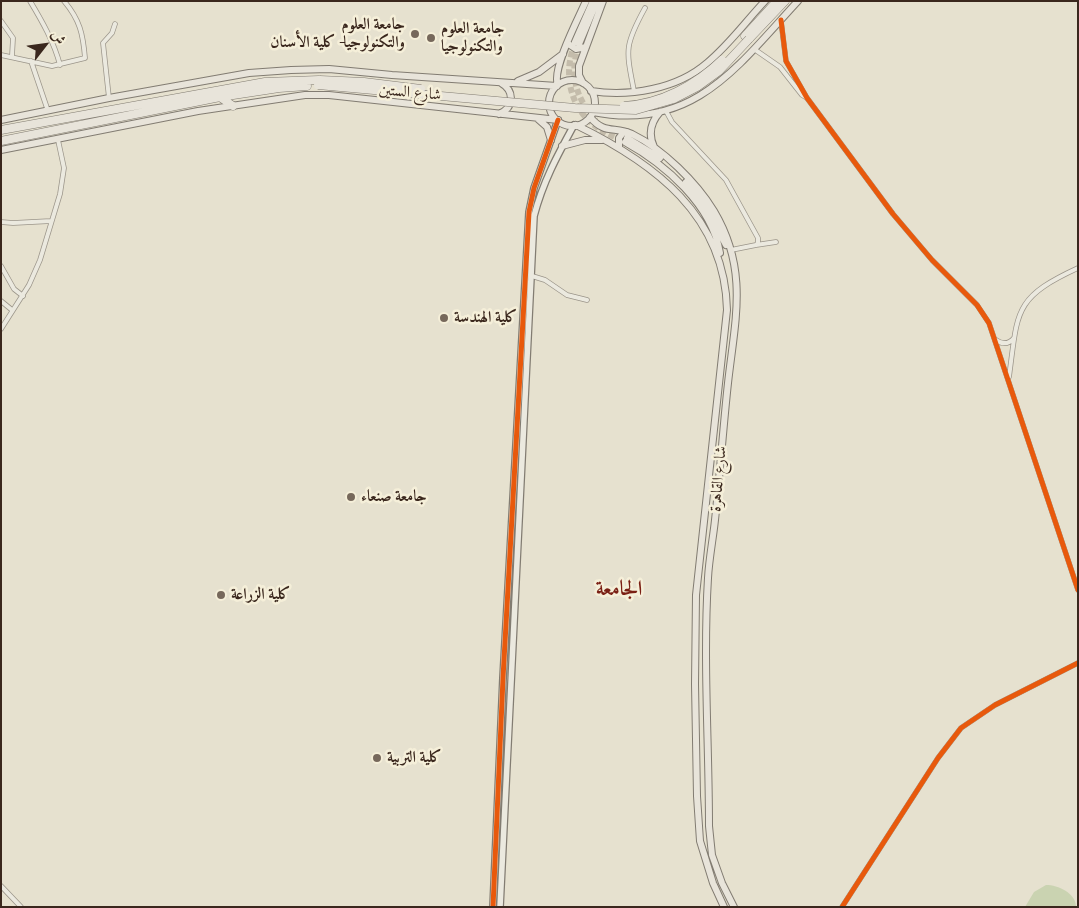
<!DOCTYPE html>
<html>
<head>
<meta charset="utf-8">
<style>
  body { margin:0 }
  #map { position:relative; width:1079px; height:908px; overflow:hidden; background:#e6e1cf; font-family:"IM FELL French Canon",Amiri,serif }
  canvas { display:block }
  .frame { position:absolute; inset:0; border:2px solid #3a271d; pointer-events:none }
  .north { position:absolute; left:20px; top:20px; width:50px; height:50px; -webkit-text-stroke:4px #f5efd9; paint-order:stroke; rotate:60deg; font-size:14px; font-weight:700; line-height:20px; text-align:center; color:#3a271d }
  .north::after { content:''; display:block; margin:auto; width:18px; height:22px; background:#3a271d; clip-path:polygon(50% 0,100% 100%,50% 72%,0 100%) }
</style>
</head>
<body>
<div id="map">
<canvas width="1079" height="908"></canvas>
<div class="frame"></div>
<div class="north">ش</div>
</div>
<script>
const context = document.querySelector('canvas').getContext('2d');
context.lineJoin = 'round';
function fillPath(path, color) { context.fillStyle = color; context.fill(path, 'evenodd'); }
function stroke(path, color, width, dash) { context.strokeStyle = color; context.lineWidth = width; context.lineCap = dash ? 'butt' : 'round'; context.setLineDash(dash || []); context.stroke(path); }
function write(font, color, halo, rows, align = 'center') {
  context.font = font + ' "IM FELL French Canon",Amiri,serif'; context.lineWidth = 5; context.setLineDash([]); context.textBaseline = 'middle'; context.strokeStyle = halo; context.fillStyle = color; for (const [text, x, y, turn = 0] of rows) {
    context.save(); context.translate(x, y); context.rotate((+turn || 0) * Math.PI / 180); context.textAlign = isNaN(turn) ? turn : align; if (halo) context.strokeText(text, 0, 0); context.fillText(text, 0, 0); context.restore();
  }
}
const green = new Path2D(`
  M1046,885C1058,885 1076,893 1076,907H1025L1034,892Z`);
const primaryTunnel = new Path2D(`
  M575,43C563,72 569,106 594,125C602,132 612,136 622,140
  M579,45C569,73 575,98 596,120`);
const street = new Path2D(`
  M30,1C42,21 54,42 60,65
  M1,21L13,38L12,56
  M781,21L786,61L807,98L893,214L932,260L977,305L989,323L1078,590
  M754,49L780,67L802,95L807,98
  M1,55L52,66L85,58C83,34 80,20 64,1
  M31,61L48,111
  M634,91C626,50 624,46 645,8
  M109,98L103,43L112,33L115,24
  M666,111L672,122L726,180L758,238V243L756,245L731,250
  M1,222L13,223L51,221
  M756,245L776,242
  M1,266L14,289L23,296
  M532,276L545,280L567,295L587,300
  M1,301L12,310
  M1,329L29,285L40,260L60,194L64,168L58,140
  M996,340C1003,345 1009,344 1014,338
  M1009,377C1018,311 1013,298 1078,268
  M1,886L21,907
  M842,907L938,758L961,728L995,705L1078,663`);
const secondary = new Path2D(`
  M493,907L503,678L529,212L534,188L558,120
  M500,907L534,216C543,182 557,156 574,125`);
const primary = new Path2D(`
  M575,42L593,1
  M567,43L576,49L586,47
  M579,44L597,1
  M549 103a23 23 0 1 1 46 0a23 23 0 1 1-46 0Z
  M518,81L539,72L563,54
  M583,83L579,75V66L603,1
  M558,85C551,70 579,17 586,1
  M591,91C630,97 677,89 707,63C729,45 746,21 765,1
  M593,112C693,132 737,67 798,1
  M499,114C514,108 515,91 501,83
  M590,117C605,135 614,126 632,134C663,149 696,182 714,211C749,270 735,320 728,383C723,429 720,474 715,520C713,539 709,559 708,578C703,661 709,743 709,826L712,855L722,883L734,907
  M538,119L547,127L551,140
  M1,120L109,98L249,73L291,70L329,69L392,75L557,86
  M576,125C654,163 725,215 727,310L696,595L695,684L697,796L700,841L713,883L724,907
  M627,138L660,158
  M625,142C665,164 712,205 720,253
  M562,146L585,140H602
  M654,147C648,134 650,123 660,112
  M619,148V138L623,133L627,132
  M1,150L198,111L305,95H329L558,120
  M686,182L705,206L726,245`);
const highway = new Path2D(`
  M745,36L777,1
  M749,39L785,1
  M220,97L233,106
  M1,130L265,82L319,80
  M1,141L220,97L279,88L307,86`);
const highwayBridge = new Path2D(`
  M320,80L364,82L421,89
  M318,85L575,108L636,110L674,99L697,87L719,71L749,39
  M624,106C661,104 696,85 722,60`);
const cycleway = new Path2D(`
  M781,20L786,61L807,98L893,214L932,260L977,305L989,323L1078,590
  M493,907L503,678L529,212L534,188L558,120
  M842,907L938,758L961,728L995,705L1078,663`);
const markers = [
  [415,34,5,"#76685b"],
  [431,38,5,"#76685b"],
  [444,318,5,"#76685b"],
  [351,497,5,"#76685b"],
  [221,595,5,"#76685b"],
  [377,758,5,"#76685b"]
];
const poiNames = [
  ["جامعة العلوم",405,25,"right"],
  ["والتكنولوجيا- كلية الأسنان",405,43,"right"],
  ["جامعة العلوم",441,29],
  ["والتكنولوجيا",441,47],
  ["كلية الهندسة",454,318],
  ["جامعة صنعاء",361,497],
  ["كلية الزراعة",231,595],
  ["كلية التربية",387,758]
];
const streetNames = [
  ["شارع الستين",410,93,5],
  ["شارع القاهرة",719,479,-85]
];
const districtNames = [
  ["الجامعة",619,590]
];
fillPath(green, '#cad3b1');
stroke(primaryTunnel, '#c4bcab', 6, [6, 3]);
stroke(street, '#9b958a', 5.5);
stroke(secondary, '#827c72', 8);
stroke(primary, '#827c72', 8);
stroke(highway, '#827c72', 9);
stroke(street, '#ebe9df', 4);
stroke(secondary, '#ebe9df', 5.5);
stroke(primary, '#e8e4da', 6);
stroke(highway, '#e8e4da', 8);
stroke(highwayBridge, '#827c72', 9, []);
stroke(highwayBridge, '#e8e4da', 8);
stroke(cycleway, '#e8590c', 5);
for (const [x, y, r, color] of markers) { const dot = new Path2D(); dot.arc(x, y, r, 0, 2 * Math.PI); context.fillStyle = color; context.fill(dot); stroke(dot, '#f5efd9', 2); }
write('bold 16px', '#3a271d', '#f5efd9', poiNames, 'left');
write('16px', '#3a271d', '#f5efd9', streetNames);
write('bold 21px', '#7a1f14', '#f5efd9', districtNames);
</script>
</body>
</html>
